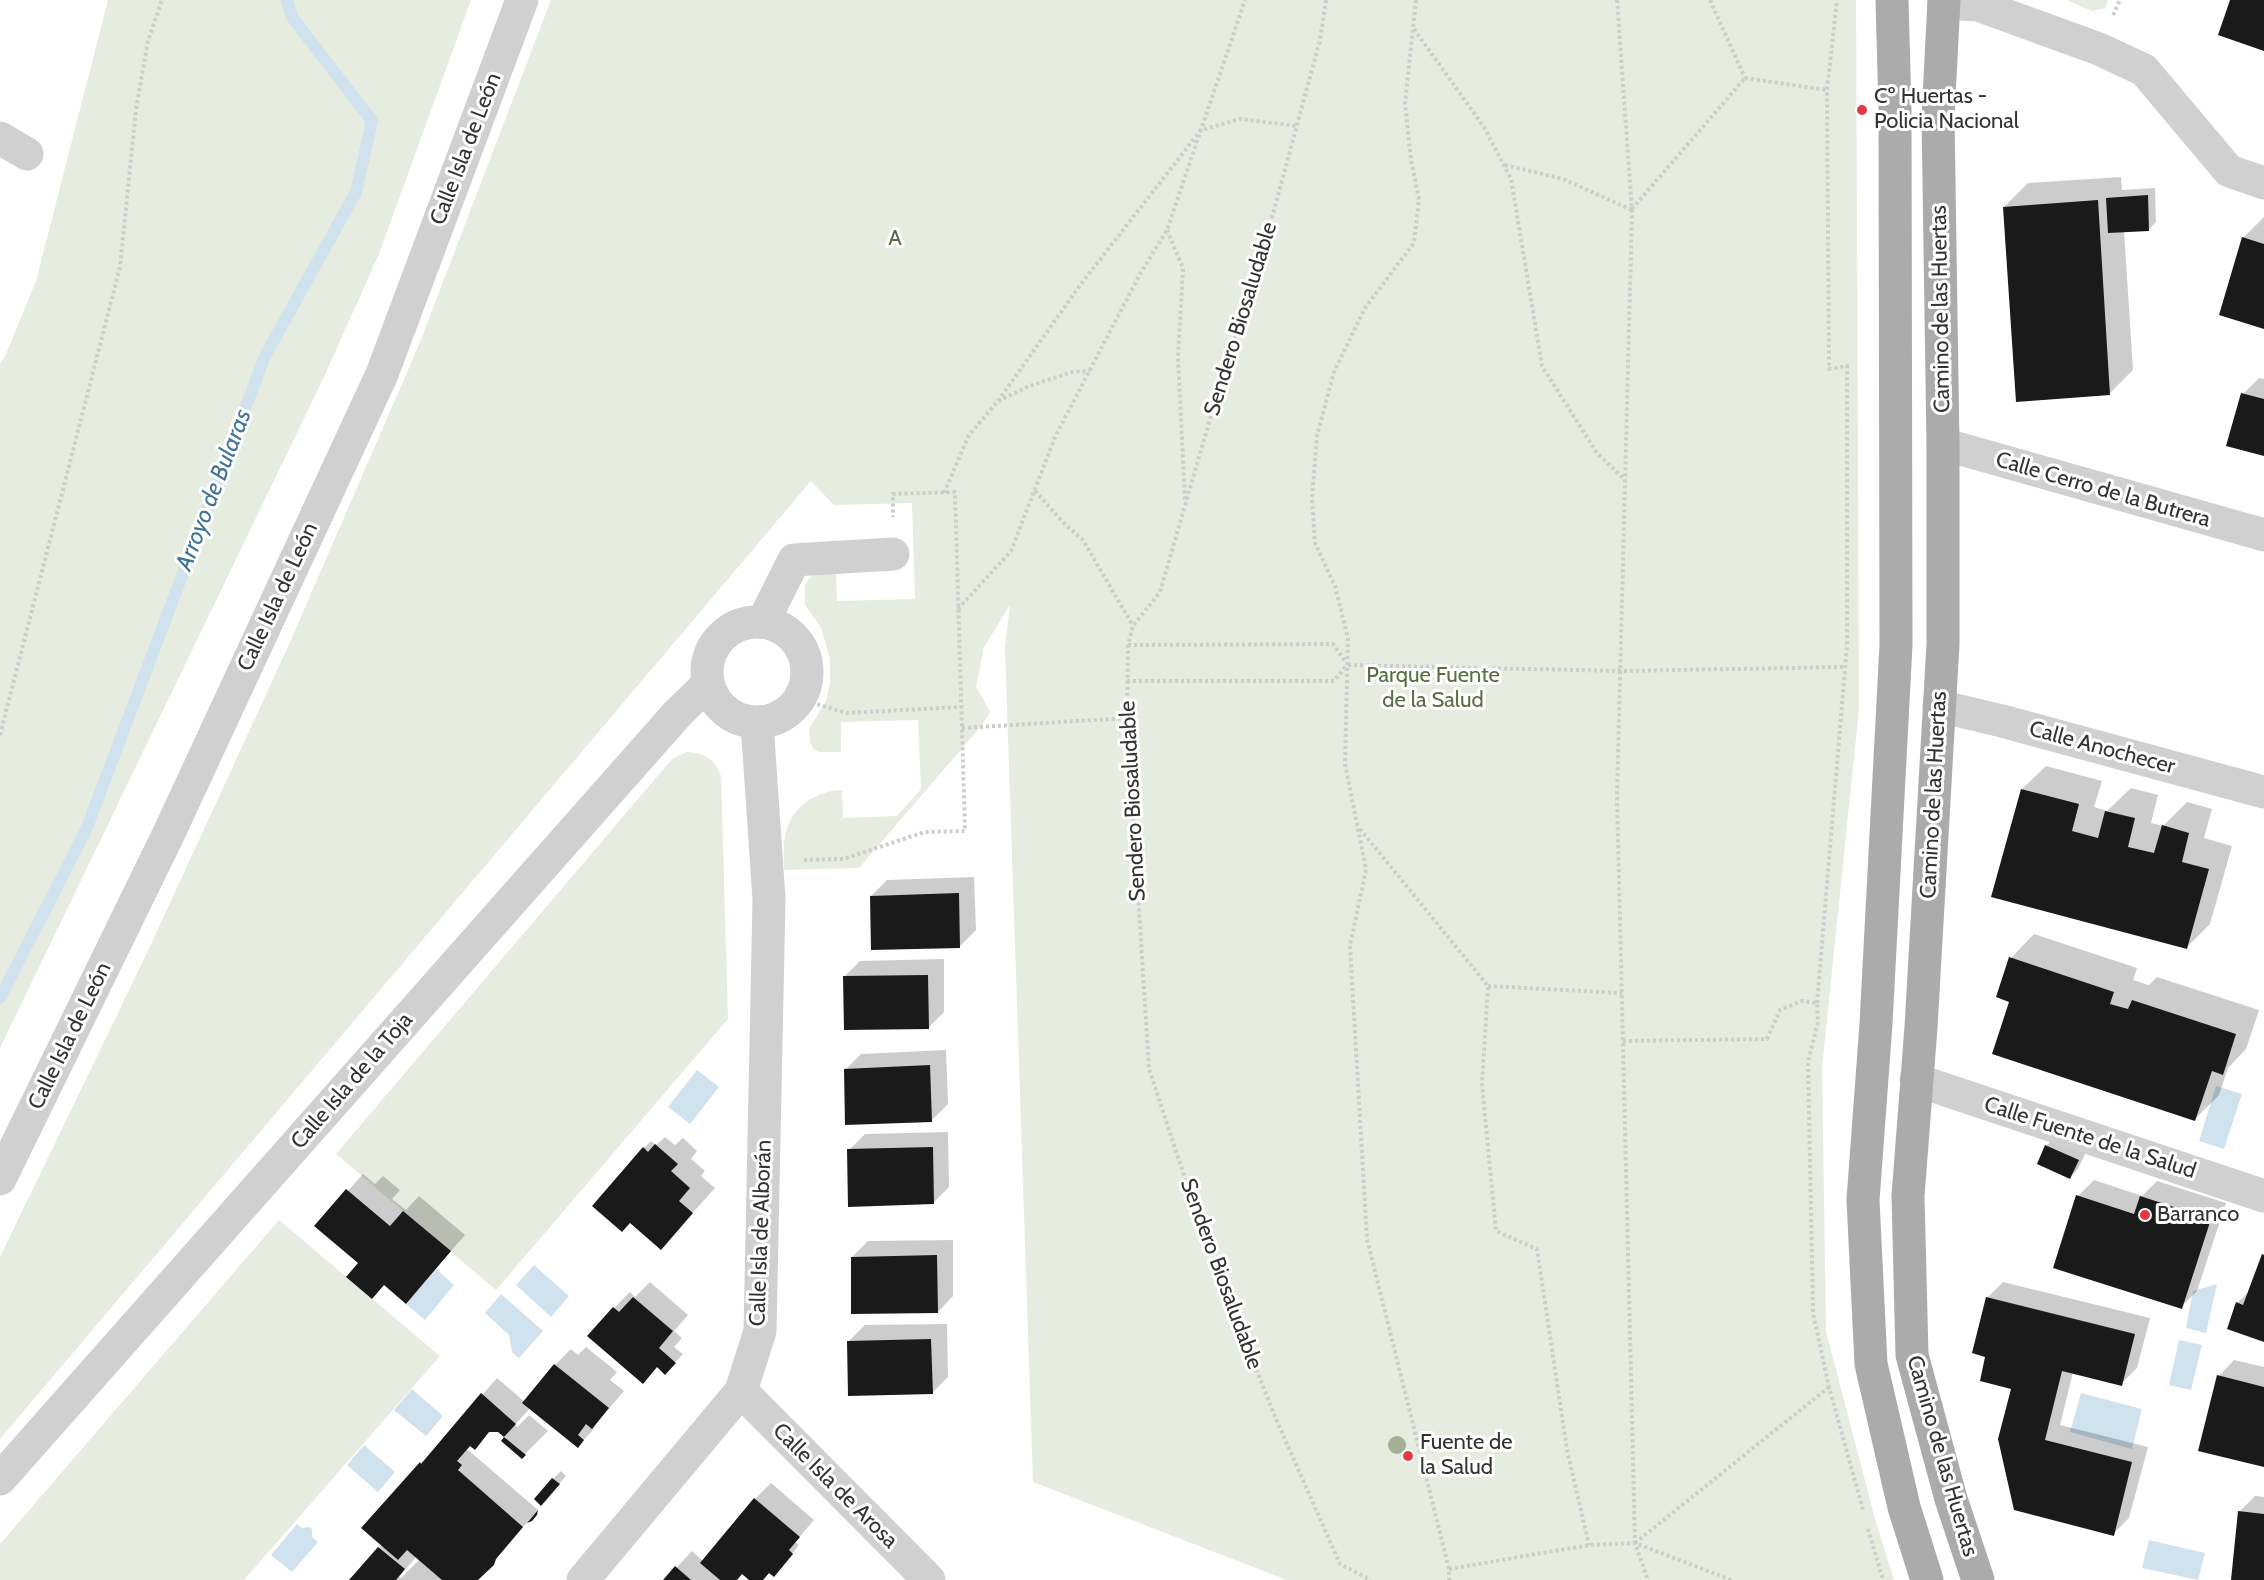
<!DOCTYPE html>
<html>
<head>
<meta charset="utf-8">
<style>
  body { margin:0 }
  canvas { display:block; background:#fff }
</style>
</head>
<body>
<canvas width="2264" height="1580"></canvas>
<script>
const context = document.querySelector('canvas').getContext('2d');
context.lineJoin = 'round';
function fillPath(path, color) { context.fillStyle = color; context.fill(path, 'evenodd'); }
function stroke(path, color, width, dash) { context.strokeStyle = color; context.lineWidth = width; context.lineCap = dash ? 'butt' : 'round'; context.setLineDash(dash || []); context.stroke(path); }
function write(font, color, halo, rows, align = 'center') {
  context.font = font + ' Cabin,sans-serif'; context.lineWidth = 6; context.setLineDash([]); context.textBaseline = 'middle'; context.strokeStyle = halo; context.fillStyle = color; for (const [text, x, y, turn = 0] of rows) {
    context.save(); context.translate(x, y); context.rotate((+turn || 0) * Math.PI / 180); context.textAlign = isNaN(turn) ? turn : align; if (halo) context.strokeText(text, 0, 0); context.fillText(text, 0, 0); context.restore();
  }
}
const green = new Path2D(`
  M108,0H471L379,254L323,379L0,1048V364L6,354L36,281Z
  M551,0H1856L1859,709L1822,1068L1826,1331L1875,1519L1894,1580H1287L1033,1482L1005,647L1010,605L984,647L976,686L990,712L982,725L859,868L784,870C784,859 783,847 785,836C790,808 815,791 842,790L843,818L897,816L921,789L918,720L841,722V752H819L814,750L810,742L809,729L826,701L830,683V659L821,628L805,605V585L809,579L813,575L836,571L837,601L915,599L912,503L834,505L811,481L0,1439V1257L146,955L287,649L418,347Z
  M2067,0H2108L2105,8L2092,11Z
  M687,752C704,753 715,759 721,776L728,1019L496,1290L336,1154L672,759Z
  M279,1220L440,1356L244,1580H0V1544Z`);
const water = new Path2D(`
  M697,1070L719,1087L690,1124L668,1107Z
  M2216,1086L2242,1094L2224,1149L2199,1141Z
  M534,1265L569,1296L551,1317L516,1285Z
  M436,1269L454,1285L425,1320L406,1304Z
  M2217,1284L2206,1333L2186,1328L2193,1291Z
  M501,1294L543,1331L519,1358L512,1352L509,1335L485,1313Z
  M2179,1340L2202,1345L2191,1390L2169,1385Z
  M412,1389L443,1416L426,1436L394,1410Z
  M2081,1393L2142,1409L2132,1449L2070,1432Z
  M364,1445L395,1472L378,1492L347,1465Z
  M297,1524L302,1528L309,1527L312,1529V1537L318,1542L292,1572L271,1555Z
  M2149,1540L2205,1553L2198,1580L2142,1568Z`);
const shadow = new Path2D(`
  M2121,177L2122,190L2155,188L2156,222L2148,230L2124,231L2133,370L2109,394L2004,207L2028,183Z
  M2264,217V327L2243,238Z
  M2259,378L2264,379V455L2243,394Z
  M2046,766L2102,781L2094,807L2107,811L2131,788L2158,795L2151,823L2163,826L2187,802L2212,809L2204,838L2232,846L2210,924L2187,947L2022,789Z
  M974,877L976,930L960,946L871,896L887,880Z
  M2034,934L2137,968L2133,980L2149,985L2157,977L2259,1010L2246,1049L2228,1068L2219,1095L2195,1119L2011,1001V958Z
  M944,959V1012L928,1028L844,977L860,961Z
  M946,1050L948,1104L932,1120L845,1070L861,1054Z
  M948,1132L949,1187L933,1203L849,1150L865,1134Z
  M665,1137L675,1145L683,1138L697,1151L691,1159L705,1171L701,1176L715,1188L661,1248L644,1148L651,1141L656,1145Z
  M2054,1138L2086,1152L2078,1169L2070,1177L2039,1164L2047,1145Z
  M363,1174L375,1184L383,1176L400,1190L392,1199L406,1210L419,1196L465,1235L406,1302L317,1226Z
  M2094,1180L2142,1196L2157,1181L2226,1203L2197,1291L2181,1307L2078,1196Z
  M953,1240V1296L938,1312L852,1257L868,1241Z
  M2264,1254V1341L2237,1303L2251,1290Z
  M650,1282L688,1315L674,1331L682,1338L674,1347L683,1354L665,1373L658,1366L643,1382L614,1308L630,1292L635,1297Z
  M2003,1282L2150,1318L2137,1368L2121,1384L2073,1372L2060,1425L2148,1447L2129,1518L2113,1534L2016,1509L2013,1388L1987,1356V1298Z
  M947,1324L948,1377L932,1393L849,1341L865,1325Z
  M586,1347L617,1372L610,1380L624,1391L597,1422L593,1430L578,1446L530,1408L515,1425L517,1427L529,1415L548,1431L522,1457L504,1441L506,1437L498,1430L490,1431L482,1440L471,1445L467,1449L538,1510L477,1580H351L382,1545L364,1528L497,1378L525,1402L555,1365L571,1349L578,1355ZM417,1556L420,1559L401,1578L399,1577Z
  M2234,1360L2264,1367V1465L2219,1376Z
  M561,1471L566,1476L549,1496L553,1479Z
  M771,1483L814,1520L795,1542L799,1545L781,1568L770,1572L762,1580H751L742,1572L736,1580H665L692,1551L703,1561L755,1499Z
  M2255,1496L2264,1497V1580H2232L2239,1512Z`);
const stream = new Path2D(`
  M0,998L86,830L265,356L356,192L372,121L292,17L287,0`);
const building = new Path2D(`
  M2230,0H2264V51L2218,35Z
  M2148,195L2149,231L2108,233L2106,198Z
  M2098,200L2110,395L2016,402L2003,207Z
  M2242,237L2264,244V329L2219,315Z
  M2241,393L2264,399V456L2226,446Z
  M2021,789L2079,804L2072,831L2098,838L2105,811L2135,818L2128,847L2154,853L2162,825L2189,833L2182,862L2209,869L2187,949L1991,897Z
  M959,893L960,948L871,950L870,896Z
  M2009,957L2114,992L2110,1004L2128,1009L2132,1000L2236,1034L2223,1075L2212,1071L2195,1121L1992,1054L2009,1002L1996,997Z
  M928,975L929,1029L844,1030L843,976Z
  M930,1065L932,1122L845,1125L844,1069Z
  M655,1144L678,1164L671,1171L690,1188L679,1201L693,1213L661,1250L630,1223L622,1232L592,1206L643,1147L648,1152Z
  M2045,1145L2079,1160L2070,1179L2037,1164Z
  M933,1147L934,1204L848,1207L847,1149Z
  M346,1189L390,1226L403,1211L451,1251L406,1304L384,1285L372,1299L346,1277L358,1263L314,1226Z
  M2076,1195L2134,1214L2140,1196L2211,1219L2182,1309L2053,1268Z
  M2262,1254L2264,1255V1342L2227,1329L2236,1302L2243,1305Z
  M937,1255L938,1313L851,1314V1257Z
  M633,1297L673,1331L659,1348L676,1363L665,1375L657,1367L643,1384L587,1336L613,1307L619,1312Z
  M1986,1297L2135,1334L2122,1386L2062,1371L2045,1440L2132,1462L2114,1536L2014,1510L1998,1439L2011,1389L1980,1381L1985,1357L1972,1353Z
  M931,1339L933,1394L848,1396L847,1341Z
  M554,1364L609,1408L592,1429L586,1424L578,1435L584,1440L578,1448L522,1403Z
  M2217,1375L2264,1387V1467L2198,1451Z
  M481,1393L516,1424L504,1437L498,1432H489L475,1450L470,1446L457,1461L462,1465L458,1470L523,1527L496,1559L494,1565L478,1580H442L407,1550L398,1560L361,1528L420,1462L421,1464Z
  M504,1437L526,1455L522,1459L501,1441Z
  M552,1478L560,1484L541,1506L534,1499Z
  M754,1498L800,1537L789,1550L793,1554L774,1577L769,1573L763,1580H749L742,1574L737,1580H720L700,1563Z
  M538,1510L537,1515L532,1521L527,1523Z
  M2238,1511L2264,1514V1580H2231Z
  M378,1547L405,1569L396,1580H349Z
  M675,1566L691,1580H663Z`);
const path = new Path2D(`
  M1326,0L1320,40L1270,225L1215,402L1160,592L1133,626L1128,645L1127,718L1149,1069L1208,1248L1276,1419L1340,1564L1371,1580
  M1416,0L1405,103L1411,160L1419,200L1414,243L1365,308L1334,372L1317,436L1312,498L1315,543L1335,586L1348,638L1345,764L1366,869L1350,946L1367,1239L1449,1569V1580
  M1617,0L1632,210L1617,796L1635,1543L1648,1580
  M1710,0L1745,78
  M2113,15L2120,0
  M1414,29L1484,127L1511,179L1542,366L1597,453L1625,480
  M1745,78L1827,90
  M1505,165L1563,179L1632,210
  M1632,209L1745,78
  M1167,230L1183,268L1178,357L1185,501
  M998,401L1081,284L1201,130L1240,119L1297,126
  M1035,491L1063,522L1083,540L1133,626
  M944,493L969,435L998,401L1027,387L1072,372L1090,371
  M958,609L1011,551L1055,437L1140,274L1167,230L1245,0
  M1128,645L1333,644L1347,664
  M1348,665L1621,671L1845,667
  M1127,681H1334L1347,665
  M800,699L846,713L961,707
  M962,728L1127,718
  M0,735L120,267L136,109L148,41L162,0
  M1360,829L1488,986L1482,1084L1496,1231L1537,1249L1567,1450L1589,1545
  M804,860L843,859L925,832L965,831L955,492L893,494V517
  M1488,986L1622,993
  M1817,1003L1847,645V366L1829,369L1827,90L1837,0
  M1623,1041L1767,1039L1780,1010L1802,1001L1817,1003L1818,1022L1808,1061L1813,1313L1829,1387L1863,1510
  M1868,1529L1883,1580
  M1635,1543L1829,1387
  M1449,1569L1589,1545L1635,1543L1731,1580`);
const minor = new Path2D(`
  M1944,3L1978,5L2099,49L2144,70L2229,171L2264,183
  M0,138L27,154
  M1943,444L2264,535
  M707 672a50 50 0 1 1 100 0a50 50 0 1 1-100 0Z
  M763,622L794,560L893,554
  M1939,706L2002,721L2264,792
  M1916,1080L2264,1196
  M0,1179L169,833L382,374L522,0
  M741,1391L929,1580
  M0,1479L678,713L707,685
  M583,1580L741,1391L760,1331L769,899L757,723`);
const major = new Path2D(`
  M1892,0L1895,109L1896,645L1876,1024L1863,1200L1871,1364L1904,1507L1927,1580
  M1944,0L1938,117L1943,444V644L1921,1027L1908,1196L1912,1355L1951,1499L1978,1580`);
const trees = [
  [1397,1445]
];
const markers = [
  [1862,110,6,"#e63946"],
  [2145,1215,6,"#e63946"],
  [1408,1456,6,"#e63946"]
];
const poiNames = [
  ["Cº Huertas -",1874,97],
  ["Policia Nacional",1874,122],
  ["Barranco",2157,1215],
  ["Fuente de",1420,1443],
  ["la Salud",1420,1468]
];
const streetNames = [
  ["Calle Isla de León",466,149,-69],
  ["Camino de las Huertas",1941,309,-91],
  ["Sendero Biosaludable",1241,319,-73],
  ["Calle Cerro de la Butrera",2103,490,16],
  ["Calle Isla de León",278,597,-65],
  ["Calle Anochecer",2102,748,15],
  ["Camino de las Huertas",1934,795,-87],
  ["Sendero Biosaludable",1133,801,-93],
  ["Calle Isla de León",70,1036,-64],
  ["Calle Isla de la Toja",352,1081,-49],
  ["Calle Fuente de la Salud",2090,1138,18],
  ["Calle Isla de Alborán",761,1233,-88],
  ["Sendero Biosaludable",1221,1274,70],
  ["Camino de las Huertas",1942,1456,74],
  ["Calle Isla de Arosa",835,1486,45]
];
const parkNames = [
  ["A",895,239],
  ["Parque Fuente",1433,676],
  ["de la Salud",1433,701]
];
const waterNames = [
  ["Arroyo de Bularas",214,490,-69]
];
fillPath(green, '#e6ecdf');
fillPath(water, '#cfe2ee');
fillPath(shadow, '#0003');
stroke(stream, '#cfe2ee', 12);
fillPath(building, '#1a1a1a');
stroke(path, '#cdcdcd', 4, [3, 3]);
stroke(minor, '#d0d0d0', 33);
stroke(major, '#ababab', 33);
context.fillStyle = '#a2b095';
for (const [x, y] of trees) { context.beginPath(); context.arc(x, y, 9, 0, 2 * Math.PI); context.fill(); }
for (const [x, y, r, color] of markers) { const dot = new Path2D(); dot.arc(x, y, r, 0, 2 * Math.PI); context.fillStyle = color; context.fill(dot); stroke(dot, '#fff', 2); }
write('22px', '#333', '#fff', poiNames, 'left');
write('22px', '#333', '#fff', streetNames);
write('22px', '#56703f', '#fff', parkNames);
write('italic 24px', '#3f7597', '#fff', waterNames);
</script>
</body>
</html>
